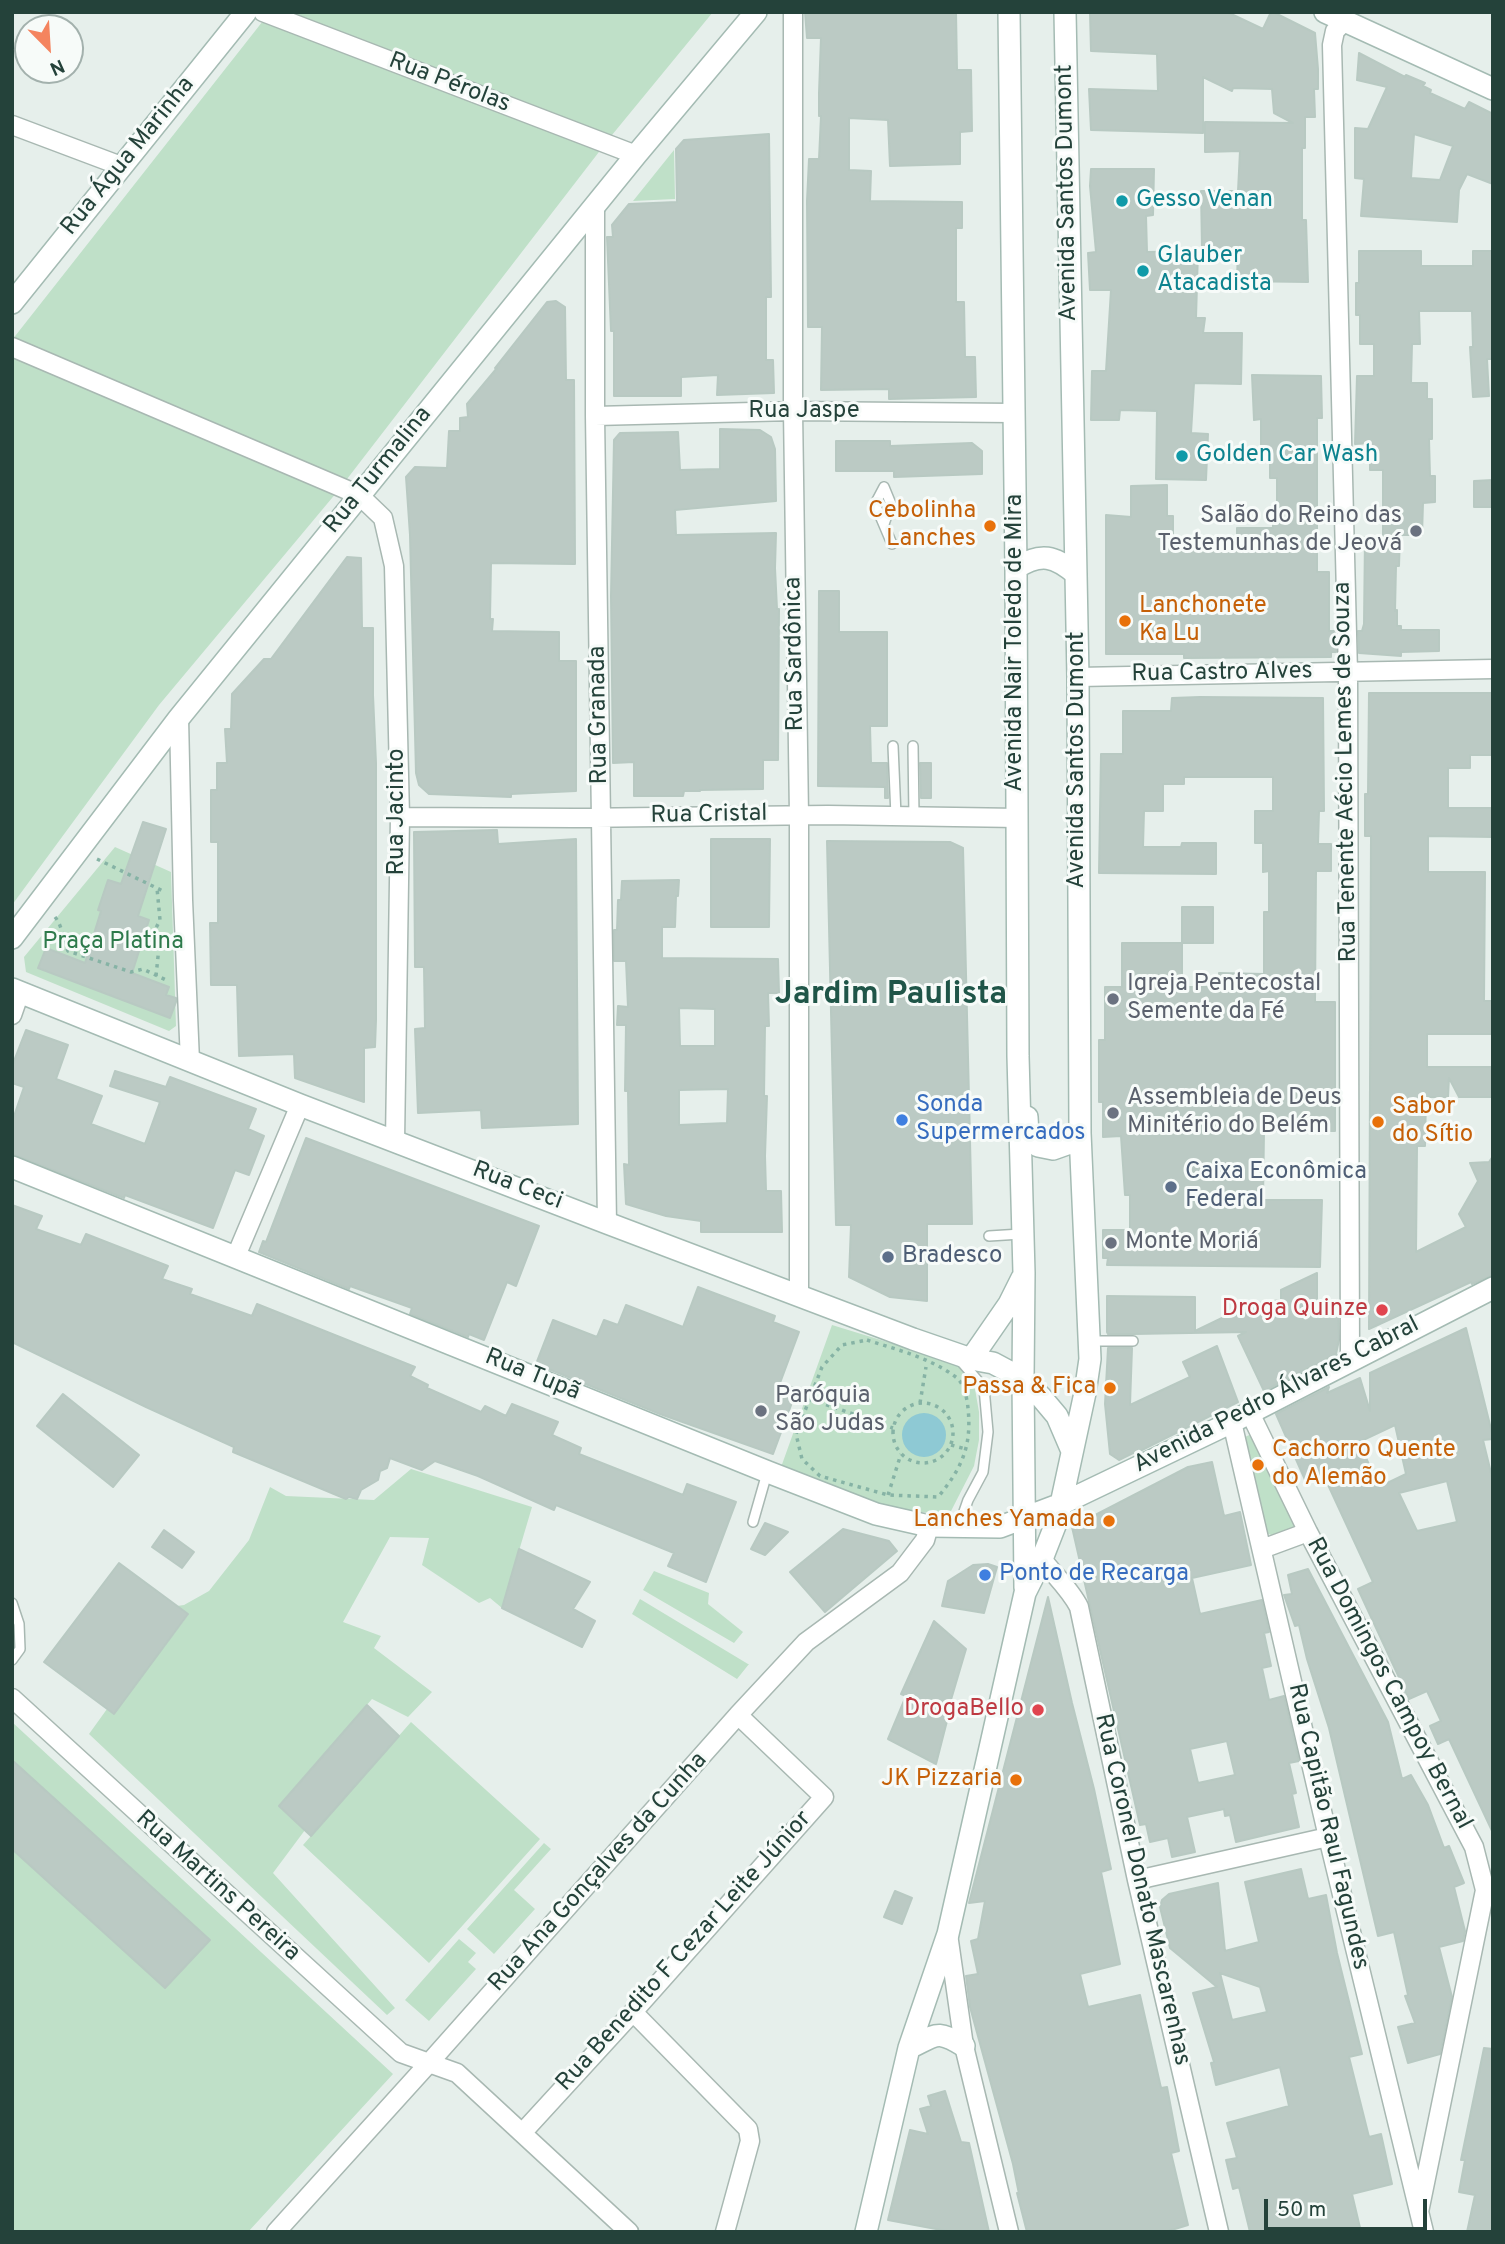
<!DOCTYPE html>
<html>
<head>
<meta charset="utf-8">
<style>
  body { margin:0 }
  #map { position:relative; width:1505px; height:2244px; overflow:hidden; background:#e6efeb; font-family:Overpass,sans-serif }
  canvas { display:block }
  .frame { position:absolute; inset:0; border:14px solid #24423a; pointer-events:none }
  .north { position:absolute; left:14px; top:14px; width:70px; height:70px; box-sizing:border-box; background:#f7fbf9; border:2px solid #a3b1ad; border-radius:50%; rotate:156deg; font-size:19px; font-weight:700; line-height:28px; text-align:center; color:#24423a }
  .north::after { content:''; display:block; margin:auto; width:24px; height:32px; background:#f4845f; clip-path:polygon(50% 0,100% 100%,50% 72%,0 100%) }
  .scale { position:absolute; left:1264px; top:2199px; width:163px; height:32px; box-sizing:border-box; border:4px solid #24423a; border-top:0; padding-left:9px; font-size:21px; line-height:24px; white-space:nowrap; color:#24423a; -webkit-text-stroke:5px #f7fbf9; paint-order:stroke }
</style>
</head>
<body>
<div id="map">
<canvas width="1505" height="2244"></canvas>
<div class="frame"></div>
<div class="north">N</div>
<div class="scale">50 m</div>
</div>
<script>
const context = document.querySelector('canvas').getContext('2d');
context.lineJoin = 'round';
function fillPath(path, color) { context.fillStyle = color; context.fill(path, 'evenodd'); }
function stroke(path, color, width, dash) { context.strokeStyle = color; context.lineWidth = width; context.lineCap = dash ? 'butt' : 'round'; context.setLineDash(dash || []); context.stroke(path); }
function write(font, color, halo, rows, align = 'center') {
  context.font = font + ' Overpass,sans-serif'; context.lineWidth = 6; context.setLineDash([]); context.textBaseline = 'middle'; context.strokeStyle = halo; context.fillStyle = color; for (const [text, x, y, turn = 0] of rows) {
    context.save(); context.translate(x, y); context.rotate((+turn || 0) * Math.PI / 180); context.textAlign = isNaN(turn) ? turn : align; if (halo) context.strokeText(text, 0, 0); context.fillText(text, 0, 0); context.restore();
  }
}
const green = new Path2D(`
  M270,12H713L612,135L337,492L159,705L12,905V340Z
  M674,150L675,199L633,201Z
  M115,847L171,872L176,1026L169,1031L26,972L24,957Z
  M832,1325L959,1364L970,1376L975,1389L979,1412V1440L974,1466L949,1515C890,1511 835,1491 780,1470Z
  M1252,1434L1295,1523L1294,1530L1276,1537L1264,1532L1242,1438Z
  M411,1469L532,1507L502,1608L490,1598L479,1603L422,1565L429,1538L390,1537L343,1622L381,1636L374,1648L432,1692L408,1717L372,1699L279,1806L305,1830L273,1873L395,2008L387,2015L89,1734L107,1709L114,1713L188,1615L177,1606L184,1605L209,1591L249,1540L270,1487L286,1496L374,1500Z
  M654,1571L709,1593L708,1604L743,1632L734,1643L643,1590Z
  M640,1599L748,1664H749L737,1679L632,1614Z
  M12,1722L393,2074L248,2232H12Z
  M411,1722L540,1839L429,1963L303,1845Z
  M544,1843L551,1849L514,1890L535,1909L494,1954L467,1929Z
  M459,1939L476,1953L468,1962L476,1969L429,2021L405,2000Z`);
const water = new Path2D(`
  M902 1435a22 22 0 1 1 44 0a22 22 0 1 1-44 0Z`);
const building = new Path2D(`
  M805,12H956L957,70H971L972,131L960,132V164L890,166L888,120L849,118V170L871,171L870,201L962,202V228H956V302H964L965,357H975L976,397L889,399V389L821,390L822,327H808L807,201L809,159H819L821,116H819V93L821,38H807Z
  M1090,12H1227L1263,29L1271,12H1273L1315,33L1318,69V89H1314L1315,117H1305V148H1302V220H1306L1308,282L1237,281L1238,247L1202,248L1201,191H1238L1240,151L1205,152V122L1293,123L1274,113L1272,89L1233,88L1232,91L1203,77V133L1091,130L1089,89L1158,91L1157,54L1091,51Z
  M1359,53L1405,77L1406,75L1425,83L1423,86L1431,90L1430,93L1465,109L1469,102L1493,114V184L1467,174L1459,190L1457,222L1361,216L1364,179L1355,178V128L1368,129L1387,87L1357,80ZM1414,134L1453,146L1440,180L1411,178Z
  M769,134L771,297H766V360H773L774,393L717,395L718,375L681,377V396H614V331H611L607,237H613L612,225L629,204L677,202L676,149L684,140Z
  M1091,169H1154L1153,215L1146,216L1147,252L1198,251L1196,318H1205L1203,333H1242L1241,384L1194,383L1191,433L1208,434L1206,480L1156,479L1157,411L1120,410L1119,420H1091L1092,371H1106L1111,290H1090L1088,253L1096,252L1090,186Z
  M1359,251H1421V266H1473V251H1493V359H1487L1489,396L1473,397L1470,347H1473L1472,311H1419L1420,344H1412L1411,383H1427V399H1432V439H1429L1430,476H1435V502L1423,503L1422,535H1400L1399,566H1396L1395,611L1397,610V626H1401V630H1439V651L1401,652V656L1359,653L1358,631H1362L1364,624L1365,537H1383V470H1370V443L1355,444L1357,376H1374V344H1360V315H1356V283H1359Z
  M556,301L565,307L566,380H574L575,564L491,563L490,619H493L492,631L559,632V661H576V791L511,794V797L429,794L419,785L416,773L410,535L406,477L415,467L447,468L449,431H460V418L468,417L467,404L497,368H495L547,302Z
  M1252,375L1321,376L1322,418H1317V572H1329V631H1336V652H1331V657L1184,658V654H1106V515L1131,517V486L1167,485V516H1173V548L1237,545V528H1273V517H1277V478H1270V452H1261V419L1254,420Z
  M720,429L760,430L771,437L775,449L776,501L675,510L676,535L776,533L775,568L777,609H779L778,760H763V789L700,790V791H684L683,796H634V762L613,763L611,596L614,440L620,433L678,432L680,470L720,469Z
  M836,441H890V446L972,443L982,451V474L894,477V471H836Z
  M1493,480V507H1474V481Z
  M347,557L361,558L362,628H373V695L376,763V1020L375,1047L364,1048V1102L295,1078L294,1054L239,1056L237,985H211L210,923H218V842H211V790H217V763H227L225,729H231L232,694L264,659H271Z
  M819,591H839V632H887V726H870L871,763H887L888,798H885V787L818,786Z
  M1369,693H1493V755H1470V768H1448V808H1493V837L1428,836V872H1485L1484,1001H1493V1034H1427V1067H1493V1097H1459L1449,1078L1448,1097H1426L1425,1146H1417L1416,1252L1466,1227L1459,1214L1478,1181L1470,1163L1489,1162L1493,1156V1275L1472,1284L1471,1282L1369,1329L1371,836H1365V794H1368Z
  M1200,697L1323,698L1324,811H1319L1318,844H1331V871H1316L1315,1002H1335V1131H1264L1263,1200H1322L1320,1267L1107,1265L1108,1258H1103V1230H1130V1195H1125L1121,1136L1103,1137V1102H1099V1040H1105V987H1122V943H1182V987H1219V973L1264,974V912H1269V871L1263,872V843H1255V811H1273V777H1184V784H1163V811H1144L1143,847H1181L1182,843H1216V874L1099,873L1101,754H1123V711H1171L1172,698Z
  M920,763H931V798H921Z
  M143,822L166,829L138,916L149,920L132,973L169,987L166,995L176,998V1002L170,1018L38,968L46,948L85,963L101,911L98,910L108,880L121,884Z
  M497,830L498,844L576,839L578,1124L482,1128L481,1110L418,1113L415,1029L425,1028L424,967H415L414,832Z
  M711,839H770L769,927H711Z
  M827,841L950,842L963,848L972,1224H927V1301L890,1297L849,1277L851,1225H836Z
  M679,880L678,896H676L675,927H662V958L778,959L779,993H768L769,1026H765L764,1096H767L765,1156L766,1191H781L782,1232H701V1221L666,1216L626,1204L624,1164L629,1165L628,1091H625L626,1025H617L618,1006L628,1007L626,961H614V930H617L618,900H621L622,881ZM679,1008L715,1009V1046H680ZM728,1089L727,1123L679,1125V1090Z
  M1182,907H1213V943H1182Z
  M26,1030L68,1045L56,1079L102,1096L91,1124L145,1144L160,1102L110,1086L115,1071L166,1087L170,1077L256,1109L248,1129L264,1136L249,1175L235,1170L213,1228L125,1195L124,1198L12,1154V1122L24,1087L12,1083V1066Z
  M306,1138L539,1226L516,1286L507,1282L484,1340L469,1334L468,1337L410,1314L412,1308L350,1286L349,1289L259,1252L263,1241L266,1242Z
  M12,1205L42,1216L36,1229L81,1245L86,1234L168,1266L162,1279L192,1289L190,1294L252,1316L257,1304L415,1367L410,1376L428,1385L427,1388L481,1412L485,1406L506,1416L512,1404L558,1422L552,1435L581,1448L579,1454L683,1495L687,1484L736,1502L706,1582L668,1566L674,1553L556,1505L554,1510L478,1476L435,1461L422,1470L390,1458L387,1468L380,1471L378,1480L361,1490L357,1499L349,1497L346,1499L233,1452L234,1447L146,1407L12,1342Z
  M1317,1273V1300H1336L1338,1309L1339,1340L1336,1354L1264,1391L1238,1336L1246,1332L1133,1334H1108L1107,1332V1296L1195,1297V1331L1251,1304L1281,1300V1290Z
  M698,1287L775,1316L773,1322L799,1332L780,1383L797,1389L773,1454L660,1414L536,1364L553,1320L597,1337L604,1320L618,1325L626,1305L683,1327Z
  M1466,1328L1493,1437V1439L1483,1440L1493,1481V1833L1449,1739L1438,1744L1430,1726L1441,1721L1427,1691L1409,1699L1358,1589L1373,1582L1323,1474L1306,1482L1276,1414L1329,1387L1327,1393L1360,1378L1370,1411V1373ZM1395,1425L1406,1474L1379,1487L1359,1442ZM1447,1481L1457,1522L1417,1531L1399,1493Z
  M1217,1346L1238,1402L1140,1451L1139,1450L1119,1460L1110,1454L1105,1404L1108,1348H1132L1130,1405L1190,1377L1183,1362Z
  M63,1394L139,1455L113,1487L37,1426Z
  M1212,1462L1224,1516L1240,1512L1251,1565L1192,1578L1200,1614L1262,1600L1269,1632L1264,1633L1271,1666L1262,1668L1269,1700L1284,1696L1299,1761L1289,1763L1296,1793L1292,1794L1299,1827L1236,1842L1230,1815L1225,1816L1224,1809L1187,1817L1195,1852L1172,1857L1168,1838L1150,1842L1146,1824L1140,1825L1072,1527L1188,1467ZM1227,1741L1235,1775L1198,1783L1190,1749Z
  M765,1523L788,1532L765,1555L751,1549Z
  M843,1529L889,1541L897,1551L825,1612L790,1572Z
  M164,1530L194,1552L182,1568L152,1547Z
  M519,1549L590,1582L573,1609L595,1621L582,1647L502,1608Z
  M119,1563L188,1614L114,1714L44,1662Z
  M988,1564L997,1567L984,1613L942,1606L948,1581L973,1565Z
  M1308,1569L1388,1722L1402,1779L1411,1775L1428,1805L1444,1848L1449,1846L1464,1883L1454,1887L1465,1931L1463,1941L1439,1947L1452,1997L1440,2054L1408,2063L1398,2027L1415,2023L1405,1996L1408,1995L1394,1932L1378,1936L1329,1728L1307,1659L1299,1625L1295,1626L1284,1595L1292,1594L1288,1575Z
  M1048,1597L1072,1703L1094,1789L1111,1869L1101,1872L1120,1964L1080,1974L1088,2007L1140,1995L1161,2088L1167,2087L1179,2151L1171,2153L1188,2225L1165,2232H1027L1017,2193L1019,2194L1013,2164L970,2007L966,1976L978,1974L971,1941L978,1939L985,1901L969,1903Z
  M934,1621L966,1649L945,1720L947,1721L936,1764L888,1739L906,1696L901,1694Z
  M367,1705L399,1736L311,1836L279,1806Z
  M12,1760L210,1940L165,1988L12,1849Z
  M1301,1869L1308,1899L1326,1895L1337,1953L1362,2054L1349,2057L1369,2137L1381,2134L1392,2184L1352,2194L1361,2232H1250L1239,2187L1233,2189L1226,2160L1237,2158L1227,2123L1289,2106L1280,2067L1216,2085L1211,2063L1214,2062L1193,1993L1217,1987L1170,1948L1160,1907L1162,1900L1169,1894L1218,1883L1225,1951L1259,1942L1245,1882ZM1220,1973L1260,1987L1267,2012L1232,2020Z
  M895,1891L912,1898L902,1924L884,1917Z
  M1484,2048L1493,2049V2232H1467L1475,2195L1459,2192L1465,2160H1461Z
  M945,2091L961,2142L969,2143L989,2232H952L888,2220L910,2130L928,2134L920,2109L931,2106L928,2096Z`);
const path = new Path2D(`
  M97,859L165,892
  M55,917C63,927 63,940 68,951L131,972L143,969L166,980
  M156,976L159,947L153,934L160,920L157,888
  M867,1340C898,1350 931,1358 957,1378C964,1384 967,1398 968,1408C972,1446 962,1468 938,1497L888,1495L820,1476L802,1459L796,1434L822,1367L842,1345Z
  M810,1399L893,1428
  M893 1433a30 30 0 1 1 60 0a30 30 0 1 1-60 0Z
  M920,1403L926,1367
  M951,1445L966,1449
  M888,1495L901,1454`);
const lane = new Path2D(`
  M884,487L875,504L892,544
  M884,487L891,504L884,524
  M893,746L896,816
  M913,746L914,816
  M989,1236L1021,1234
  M1089,1341H1133
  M753,1522L767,1473
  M959,1526L968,1500L983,1472L988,1432L984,1388L960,1360
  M12,1603L19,1624L20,1649L12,1660`);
const street = new Path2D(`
  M263,12L636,155
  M793,12V411L799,815V1296
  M1345,21L1335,31L1332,45L1348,673L1350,1360
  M12,125L121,166
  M595,208V416L607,1223
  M12,347L359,495L383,518L394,566L400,817L395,1141
  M595,416L793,411L1013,413
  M1078,677L1493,669
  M179,718L183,900L190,1061
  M400,817L574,818L828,815L1018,818
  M12,1015L20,992
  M236,1256L300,1105
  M1250,1413L1308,1532L1474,1847L1485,1890L1419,2212
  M1232,1422L1328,1837L1424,2232
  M1262,1549L1308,1532
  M1042,1559C1054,1575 1070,1589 1079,1607L1137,1880L1219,2232
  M12,1698L401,2053L457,2073L629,2232
  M1137,1880L1328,1837
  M948,1934L964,2046L1009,2232
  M633,2012L748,2129L750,2141L725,2232
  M523,2132L633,2012L824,1797L738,1715
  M276,2232L429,2063L738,1715L806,1642L900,1573L925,1540L929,1526`);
const secondary = new Path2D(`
  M1009,12L1016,568L1018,1056L1024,1273L1023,1379L1025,1588
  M1325,12L1493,89
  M12,303L246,12
  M1016,568C1041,552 1055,556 1076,574
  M12,938L179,718L636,155L756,12
  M12,989L300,1105L607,1223L913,1339L971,1359L993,1363L1023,1379L1041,1397L1057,1416L1072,1451
  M1027,1117L1028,1134L1038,1146L1053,1149L1067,1144L1080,1133
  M12,1167L768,1472L876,1514L929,1526L1000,1527L1061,1504L1232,1422L1493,1288
  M971,1359L1009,1304L1022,1278
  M909,2048C937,2035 936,2029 964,2046
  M866,2232L909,2048L948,1934L1025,1593L1042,1559L1058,1518L1085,1393L1090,1359L1080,1133L1078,677L1065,12`);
const markers = [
  [1122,201,7,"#0f9aa8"],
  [1143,271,7,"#0f9aa8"],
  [1182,456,7,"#0f9aa8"],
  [990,526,7,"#e8710a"],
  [1416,531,7,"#6b7280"],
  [1125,621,7,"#e8710a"],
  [1113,999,7,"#6b7280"],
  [1113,1113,7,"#6b7280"],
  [902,1120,7,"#3f7fe0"],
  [1378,1122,7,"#e8710a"],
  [1171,1187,7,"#5c6f8a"],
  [1111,1243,7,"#6b7280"],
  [888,1257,7,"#5c6f8a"],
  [1382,1310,7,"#e0444e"],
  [1110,1388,7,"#e8710a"],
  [761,1411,7,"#6b7280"],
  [1258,1465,7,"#e8710a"],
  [1109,1521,7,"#e8710a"],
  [985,1575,7,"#3f7fe0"],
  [1038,1710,7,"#e0444e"],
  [1016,1780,7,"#e8710a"]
];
const streetNames = [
  ["Rua Pérolas",449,84,21],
  ["Rua Água Marinha",129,157,-51],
  ["Avenida Santos Dumont",1068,193,-91],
  ["Rua Jaspe",804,412],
  ["Rua Turmalina",379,471,-51],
  ["Avenida Nair Toledo de Mira",1016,643,-90],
  ["Rua Sardônica",796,654,-91],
  ["Rua Castro Alves",1222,674,-1],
  ["Rua Granada",600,715,-91],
  ["Avenida Santos Dumont",1078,760,-90],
  ["Rua Tenente Aécio Lemes de Souza",1347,772,-91],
  ["Rua Jacinto",398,812,-90],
  ["Rua Cristal",709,816,-1],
  ["Rua Ceci",517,1187,21],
  ["Rua Tupã",532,1376,22],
  ["Avenida Pedro Álvares Cabral",1277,1396,-27],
  ["Rua Domingos Campoy Bernal",1388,1684,62],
  ["Rua Capitão Raul Fagundes",1327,1827,77],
  ["Rua Ana Gonçalves da Cunha",599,1873,-48],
  ["Rua Martins Pereira",217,1887,42],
  ["Rua Coronel Donato Mascarenhas",1141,1890,77],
  ["Rua Benedito F Cezar Leite Júnior",685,1952,-48]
];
const cultureNames = [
  ["Gesso Venan",1136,201],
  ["Glauber",1157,257],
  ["Atacadista",1157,285],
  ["Golden Car Wash",1196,456]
];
const foodNames = [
  ["Cebolinha",976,512],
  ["Lanches",976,540],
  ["Lanchonete",1139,607,"left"],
  ["Ka Lu",1139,635,"left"],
  ["Sabor",1392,1108,"left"],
  ["do Sítio",1392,1136,"left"],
  ["Passa & Fica",1096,1388],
  ["Cachorro Quente",1272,1451,"left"],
  ["do Alemão",1272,1479,"left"],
  ["Lanches Yamada",1095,1521],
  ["JK Pizzaria",1002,1780]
];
const worshipNames = [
  ["Salão do Reino das",1402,517,"right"],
  ["Testemunhas de Jeová",1402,545,"right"],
  ["Igreja Pentecostal",1127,985],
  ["Semente da Fé",1127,1013],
  ["Assembleia de Deus",1127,1099],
  ["Minitério do Belém",1127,1127],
  ["Monte Moriá",1125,1243],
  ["Paróquia",775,1397],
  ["São Judas",775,1425]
];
const parkNames = [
  ["Praça Platina",113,943]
];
const shopNames = [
  ["Sonda",916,1106],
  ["Supermercados",916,1134],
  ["Ponto de Recarga",999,1575]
];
const serviceNames = [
  ["Caixa Econômica",1185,1173],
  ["Federal",1185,1201],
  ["Bradesco",902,1257]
];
const healthNames = [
  ["Droga Quinze",1368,1310],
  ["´DrogaBello",1024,1710]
];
const districtNames = [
  ["Jardim Paulista",891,997]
];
fillPath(green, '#bfe0c8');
fillPath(water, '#8ec9d4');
fillPath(building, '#bbcac4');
stroke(building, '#b8c9c2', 2);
stroke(lane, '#a8b8b2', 12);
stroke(street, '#a8b8b2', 21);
stroke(secondary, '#a4bbb3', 24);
stroke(path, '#86b3a5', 3.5, [3.5, 5]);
stroke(lane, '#fff', 9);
stroke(street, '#fff', 18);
stroke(secondary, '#fff', 21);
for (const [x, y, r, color] of markers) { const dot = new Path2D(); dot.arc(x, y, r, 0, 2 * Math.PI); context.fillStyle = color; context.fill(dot); stroke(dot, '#f7fbf9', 2.5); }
write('24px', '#24423a', '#f7fbf9', streetNames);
write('24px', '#0d838f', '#f7fbf9', cultureNames, 'left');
write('24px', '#c56008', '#f7fbf9', foodNames, 'right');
write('24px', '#5b616d', '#f7fbf9', worshipNames, 'left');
write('24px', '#2d7a4b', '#f7fbf9', parkNames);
write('24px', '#366cbe', '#f7fbf9', shopNames, 'left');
write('24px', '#4e5e75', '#f7fbf9', serviceNames, 'left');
write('24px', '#be3a42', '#f7fbf9', healthNames, 'right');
write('bold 32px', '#1f5548', '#f7fbf9', districtNames);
</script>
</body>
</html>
